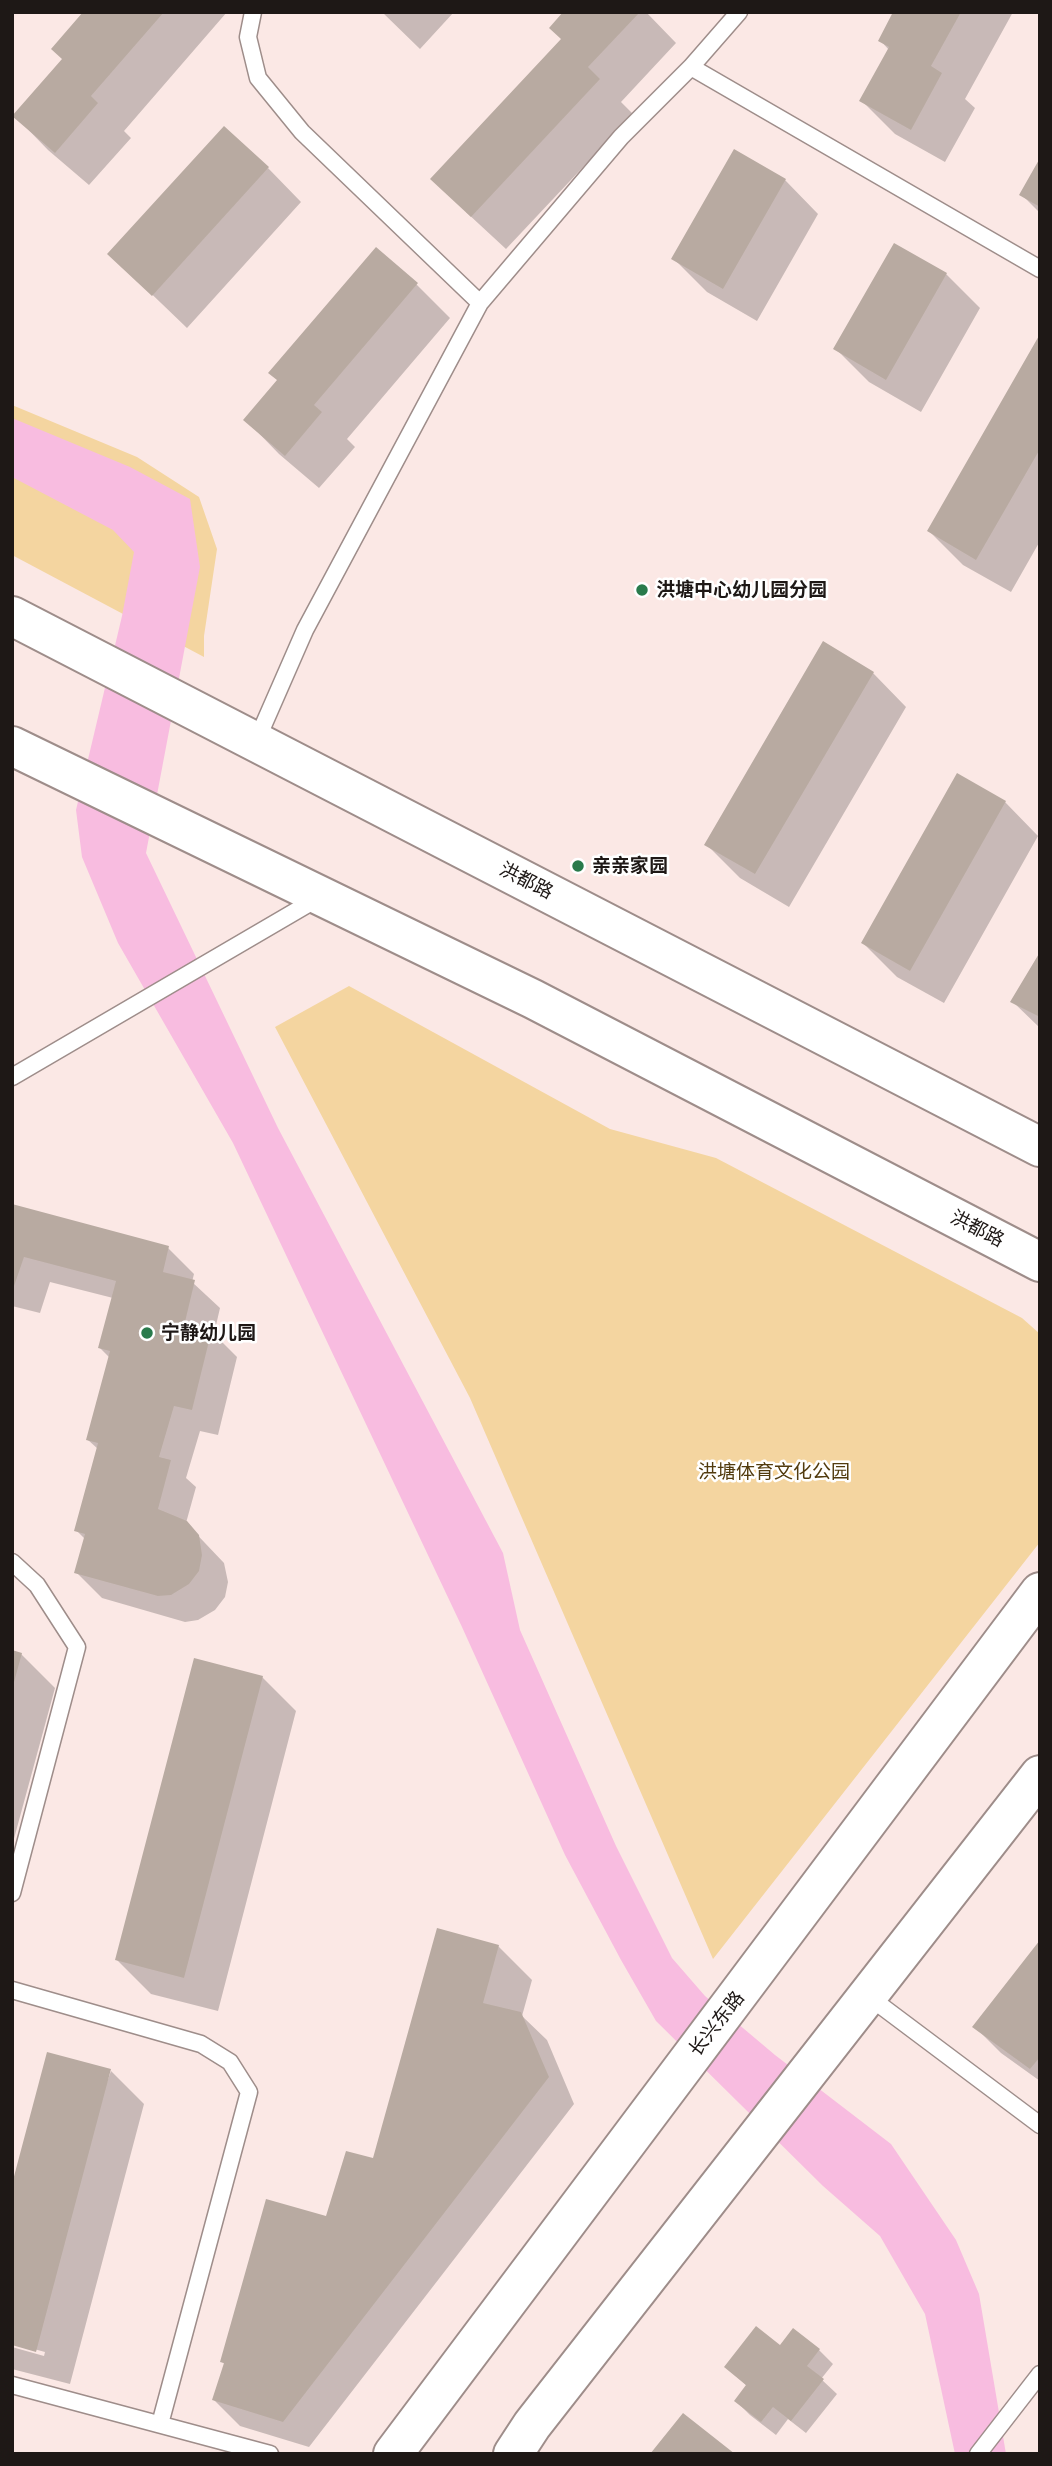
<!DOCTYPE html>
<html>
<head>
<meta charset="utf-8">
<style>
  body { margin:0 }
  #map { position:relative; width:1052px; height:2466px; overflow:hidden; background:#fbe8e5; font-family:"Alegreya Sans",sans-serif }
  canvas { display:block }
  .frame { position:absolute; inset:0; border:14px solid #1e1816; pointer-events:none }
</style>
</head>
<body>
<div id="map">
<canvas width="1052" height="2466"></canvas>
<div class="frame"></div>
</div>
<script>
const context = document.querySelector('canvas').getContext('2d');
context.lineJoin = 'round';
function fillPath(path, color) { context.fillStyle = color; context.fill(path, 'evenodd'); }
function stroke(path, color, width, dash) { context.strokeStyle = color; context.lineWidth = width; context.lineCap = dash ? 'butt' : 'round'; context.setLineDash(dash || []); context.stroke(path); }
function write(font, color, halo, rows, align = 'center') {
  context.font = font + ' "Alegreya Sans","Noto Sans SC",sans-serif'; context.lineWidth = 5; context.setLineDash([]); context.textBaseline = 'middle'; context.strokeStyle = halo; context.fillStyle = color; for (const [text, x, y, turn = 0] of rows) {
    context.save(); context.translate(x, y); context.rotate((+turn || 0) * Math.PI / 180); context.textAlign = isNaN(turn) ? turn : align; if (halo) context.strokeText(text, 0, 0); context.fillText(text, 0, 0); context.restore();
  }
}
const green = new Path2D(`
  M12,405L137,457L199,497L217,549L204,636V657L12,555Z
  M349,986L610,1129L716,1158L1022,1318L1040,1334V1542L713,1959L470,1398L275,1027Z`);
const water = new Path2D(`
  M12,418L130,467L190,499L200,567L146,853L278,1128L503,1553L520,1630L616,1846L672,1958L705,1996L775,2055L891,2144L956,2240L979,2294L1006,2454H955L925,2314L880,2236L823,2186L656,2021L621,1960L565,1855L462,1627L233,1143L118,943L82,857L76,810L122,616L134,552L113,530L12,477Z`);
const shadow = new Path2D(`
  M85,12H227L124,131L131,138L89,185L48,150L15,116L64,60Z
  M382,12H454L420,49Z
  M566,12H646L676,43L621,102L633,114L506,249L466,212L563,40Z
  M895,12H1013L965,99L975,108L945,162L895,134L862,101L889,50L880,40Z
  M1040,162V213L1021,194Z
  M268,168L301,202L187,328L110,254Z
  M785,180L818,214L757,321L707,292L673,258Z
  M895,245L946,274L980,308L921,412L869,382L835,348Z
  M416,284L450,318L347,439L355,447L319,488L279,454L246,420Z
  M1040,337V541L1011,592L963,565L929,531Z
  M873,673L906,707L789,907L740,878L706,844Z
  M1005,802L1038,836L944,1003L897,977L863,943Z
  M1040,956V1028L1012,1001Z
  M12,1206L168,1248L194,1274L192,1282L220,1308L214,1334L237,1357L218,1435L200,1431L186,1478L196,1487L186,1523L224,1563L228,1582L225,1597L215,1610L198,1620L185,1622L102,1598L76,1572L85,1539L76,1530L98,1449L88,1440L110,1358L100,1348L113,1298L50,1282L40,1313L12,1306Z
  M12,1652L21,1654L55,1688L12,1846Z
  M262,1677L296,1711L218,2011L151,1994L117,1960Z
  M1040,1943V2081L1001,2053L975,2027Z
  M498,1946L532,1980L522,2016L547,2040L574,2104L309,2447L240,2426L214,2400L226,2365L222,2362L374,2161Z
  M111,2071L144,2104L70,2384L12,2369V2347L44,2356L45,2352L12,2343Z
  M780,2347L819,2350L833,2364L821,2379L837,2394L806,2433L788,2419L776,2435L750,2415L736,2401L747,2386L726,2367Z`);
const building = new Path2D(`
  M83,12H164L91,96L98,103L55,153L12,116L62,59L51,49Z
  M563,12H640L588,67L600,79L471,217L430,179L561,39L549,28Z
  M893,12H961L931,66L942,73L911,130L859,101L889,47L878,41Z
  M224,126L269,167L152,296L107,254Z
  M734,149L786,179L723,289L671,259Z
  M1040,158V207L1019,195Z
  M894,243L947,273L886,380L833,349Z
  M376,247L418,283L314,405L322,412L285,456L243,420L277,380L268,373Z
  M1040,334V449L976,560L927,531Z
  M823,641L874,672L755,874L704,845Z
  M957,773L1006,801L910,971L861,943Z
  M1040,952V1017L1010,1002Z
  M12,1204L169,1246L163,1272L195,1280L185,1322L212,1329L192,1410L174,1406L159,1457L171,1460L158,1509L187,1521L199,1535L202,1555L199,1571L189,1584L171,1595L158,1596L74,1573L85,1534L74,1531L98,1443L86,1440L110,1351L98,1348L116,1281L24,1257L12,1292Z
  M12,1650L22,1653L13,1686H12Z
  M194,1658L263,1676L184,1978L115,1960Z
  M437,1928L499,1945L483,2003L521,2012L549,2077L283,2422L212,2400L224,2363L220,2362L266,2199L326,2216L346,2151L373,2158Z
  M1040,1940V2057L1030,2069L972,2027Z
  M47,2052L111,2069L36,2352L12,2345V2184Z
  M756,2326L780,2345L793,2328L820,2349L807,2366L824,2379L791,2421L773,2407L761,2422L734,2401L746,2385L724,2367Z
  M683,2413L735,2454H650Z`);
const lane = new Path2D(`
  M253,12L248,37L258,78L302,132L480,303
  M691,67L1040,269
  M256,742L305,630L480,303L621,137L691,67L739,12
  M12,1077L320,897
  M12,1562L37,1585L77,1647L12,1893
  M12,1990L201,2044L230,2062L249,2092L160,2424
  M868,1996L1040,2125
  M12,2385L270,2454
  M978,2454L1040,2374`);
const secondary = new Path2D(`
  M12,616L1040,1147
  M12,746L533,999L1040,1262
  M393,2454C608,2166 825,1880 1040,1592
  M513,2454L532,2425L1040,1775`);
const markers = [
  [642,590,7,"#297a4b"],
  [578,866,7,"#297a4b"],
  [147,1333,7,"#297a4b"]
];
const poiNames = [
  ["洪塘中心幼儿园分园",656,590],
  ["亲亲家园",592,866],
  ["宁静幼儿园",161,1333]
];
const streetNames = [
  ["洪都路",526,881,27],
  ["洪都路",977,1229,27],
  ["长兴东路",717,2024,-52]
];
const parkNames = [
  ["洪塘体育文化公园",774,1472]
];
fillPath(green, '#f4d5a0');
fillPath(water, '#f8bce0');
fillPath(shadow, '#0003');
fillPath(building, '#b8aaa1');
stroke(lane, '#9e8d8a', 19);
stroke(secondary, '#9e8d8a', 42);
stroke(lane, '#fff', 16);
stroke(secondary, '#fff', 38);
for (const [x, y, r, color] of markers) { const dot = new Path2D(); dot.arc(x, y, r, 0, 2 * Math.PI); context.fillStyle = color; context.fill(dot); stroke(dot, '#fff', 2.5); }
write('bold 19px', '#1e1816', '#fff', poiNames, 'left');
write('19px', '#1e1816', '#fff', streetNames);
write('19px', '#523b0e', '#fff', parkNames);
</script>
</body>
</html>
